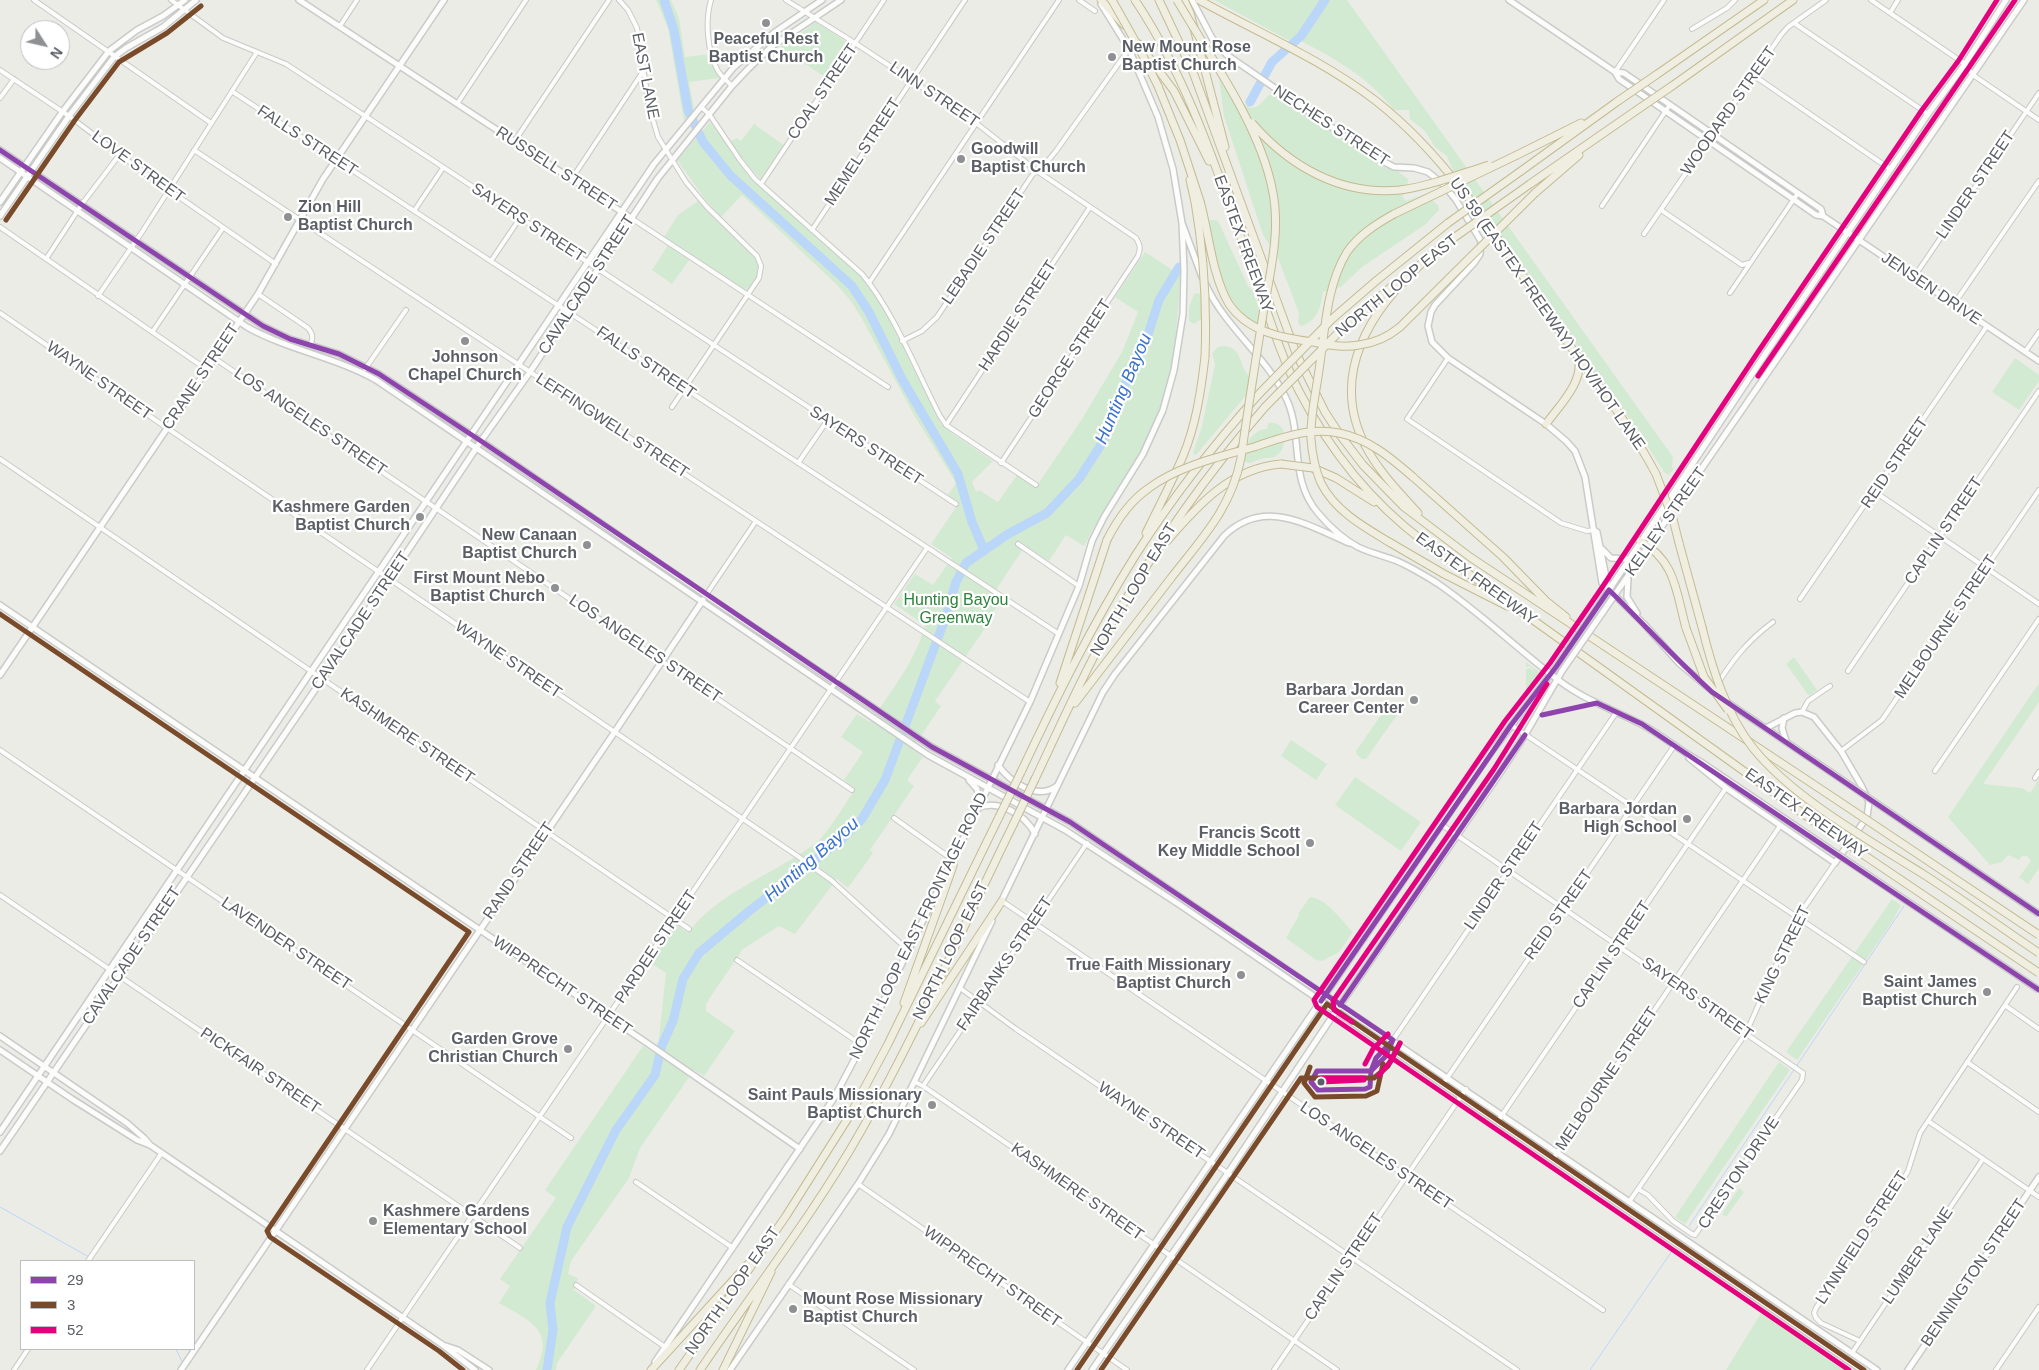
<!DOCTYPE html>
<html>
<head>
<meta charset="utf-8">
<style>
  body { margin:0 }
  #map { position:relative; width:2039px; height:1370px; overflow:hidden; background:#ecece6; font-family:Helvetica,sans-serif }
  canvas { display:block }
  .legend { position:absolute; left:20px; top:1260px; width:175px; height:90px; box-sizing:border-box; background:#fff; border:1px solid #bdbfc1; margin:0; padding:6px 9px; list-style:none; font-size:15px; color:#5b5f65 }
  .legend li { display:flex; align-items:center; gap:10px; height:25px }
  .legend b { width:25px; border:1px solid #bdbfc1 }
  .north { position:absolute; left:20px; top:20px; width:50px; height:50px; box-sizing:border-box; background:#fff; border:1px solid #bdbfc1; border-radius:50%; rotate:125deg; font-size:14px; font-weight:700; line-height:20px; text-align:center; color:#5b5f65 }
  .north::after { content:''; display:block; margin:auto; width:18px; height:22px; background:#8e9092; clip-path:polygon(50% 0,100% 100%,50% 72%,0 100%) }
</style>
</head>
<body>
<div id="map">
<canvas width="2039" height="1370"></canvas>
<ul class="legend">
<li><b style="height:6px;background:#8e44ad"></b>29</li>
<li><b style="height:6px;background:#7a4b2a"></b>3</li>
<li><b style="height:6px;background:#e5007d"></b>52</li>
</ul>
<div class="north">N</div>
</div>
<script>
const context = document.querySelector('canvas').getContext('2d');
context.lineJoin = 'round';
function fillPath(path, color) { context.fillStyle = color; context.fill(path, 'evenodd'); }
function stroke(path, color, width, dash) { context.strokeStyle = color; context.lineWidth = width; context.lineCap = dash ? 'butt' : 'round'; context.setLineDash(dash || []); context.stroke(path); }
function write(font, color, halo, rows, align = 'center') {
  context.font = font + ' Helvetica,sans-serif'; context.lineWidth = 4.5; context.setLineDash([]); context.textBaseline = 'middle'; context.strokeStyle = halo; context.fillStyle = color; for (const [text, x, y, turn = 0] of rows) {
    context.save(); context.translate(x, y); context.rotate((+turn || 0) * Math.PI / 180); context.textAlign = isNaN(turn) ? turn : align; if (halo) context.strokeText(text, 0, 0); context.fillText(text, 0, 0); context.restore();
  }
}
const green = new Path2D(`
  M656,0H671L679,18L685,57L710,54L719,78L689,82L694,108L684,121L668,28Z
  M1214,0H1347L1673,457L1672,467L1674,469L1668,475L1664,472L1638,431L1469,194L1452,168L1447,156L1435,147L1425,131L1410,119L1409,110H1394C1371,79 1329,54 1294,38L1288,40Z
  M816,22L849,44L827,78L780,48Z
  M1219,79L1231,97L1251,108L1258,106L1273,91L1385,167L1396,170L1408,179L1407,193L1402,196L1406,201L1425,194L1438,205L1439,210L1426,224L1362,267L1341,287L1323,292C1320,308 1318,321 1301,326L1298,323L1299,313L1278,258L1263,235L1224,116Z
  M710,122L754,180L866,280L880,301L900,340L940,423L953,434L993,461L972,482L976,492L979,490L998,502L1017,475L1036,487L1082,419L1122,352L1138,312L1115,297L1145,252L1180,275C1178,328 1173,379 1153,428C1134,470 1104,505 1084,546L1066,535L1049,561L1025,546L991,597L1000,603L988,619L990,621L935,701L941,706L912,749L923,757L907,780L914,786L870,850L873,853L848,888L837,879L795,934L779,926L743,949L709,999L706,1005V1011L735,1031L704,1076L694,1070L640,1148L629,1178L571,1261L568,1274L578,1278L574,1290L596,1306L557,1363L556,1370H536C556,1329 529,1321 499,1303L510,1286L500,1279L556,1198L545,1190L643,1046L654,1053L658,1047L666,973L649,962L676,924L688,933C717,892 779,872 817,842C827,834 847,801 855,789L844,780L863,752L841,737L857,714L870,722C891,691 915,662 925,625L894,604L915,574L933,585L952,558L931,544L959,503L948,495L956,483L914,415L861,317L850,300L836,284L742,195L721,217L705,199L677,160Z
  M754,124L785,146L765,177L761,179L747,165L730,141L737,138L741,141Z
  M698,201L720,224L749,250L758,261V275L750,289L745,290L664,237L678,215Z
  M1209,220H1217L1219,223L1248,286L1252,290L1266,327C1222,313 1217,259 1209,220Z
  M668,245L690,259L672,284L652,270Z
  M1198,293L1203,296V318L1194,324L1189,321V307L1194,294Z
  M1225,346C1244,349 1238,367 1251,378L1248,393L1196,455L1193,453L1202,426L1215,364L1212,353L1218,347Z
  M2015,358L2039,375V381L2019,410L1992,392Z
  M1268,423C1289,419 1288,449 1276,456C1272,459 1266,457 1261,459C1253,461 1250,466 1243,460C1245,447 1250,430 1267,429Z
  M1794,657L1817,690L1809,696L1786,664Z
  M1526,662L1539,672L1541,676L1537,674L1540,677L1526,693V669L1529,668L1536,672L1529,666L1526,667Z
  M2039,683V702L1983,784L2022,788L2030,793L2039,779V868L2028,884L2019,877L2031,861L2027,856H2022L2019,860L2008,855L2002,862L1990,865L1948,817Z
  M1392,704L1398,708L1399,712L1366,759H1362L1357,755L1356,751L1388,705Z
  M1291,740L1327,764L1316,780L1281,756Z
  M1355,777L1421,822L1401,851L1335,805Z
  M1310,897C1326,898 1342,921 1353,932L1339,952L1322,961L1316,960L1286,938L1299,915L1298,914Z
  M1892,899L1901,905L1892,922L1797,1060L1786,1052Z
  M1779,1062L1790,1070L1685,1224L1675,1217Z
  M1739,1188L1744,1192L1726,1217L1722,1214Z
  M1761,1313L1852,1370H1726Z`);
const stream = new Path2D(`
  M0,1207L89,1257
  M1689,1226L1904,906
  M176,1349L183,1364
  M1590,1370L1672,1251`);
const river = new Path2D(`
  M664,0L674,30L688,110L703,142L730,175L852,286L869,312L902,379L958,474L972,522L984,550
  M1250,102L1272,62L1301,36L1325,0
  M547,1370L553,1330L550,1303L567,1227L616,1130L655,1075L662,1045L673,1021L683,979L699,953L748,912L842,839L862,819L885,780L945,619L956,582L966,563L1008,534L1047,513L1079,479L1104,440L1124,386L1145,344L1159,300L1179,267`);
const street = new Path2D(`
  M34,0L211,123
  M171,0L223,38L286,64L956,504
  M619,0L628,10L637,28L649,106L658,137L686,182L707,207L757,256L761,266L759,278L672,407
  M711,0C705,20 707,52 718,71C721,76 727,81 732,86
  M786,0L855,43L976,123L1037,171L1136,238C1140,245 1141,248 1138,256L1001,463
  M1079,0L1095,11
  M1871,0L1965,64L1973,75L2039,120
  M1890,13L1898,0
  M1794,23L1928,114
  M340,26L357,0
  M1692,29L1727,8L1735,0
  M0,70L69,116L143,172L276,264
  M1615,72L1664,0
  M1753,75L1890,169
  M233,92L1059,634
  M0,98L14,79
  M457,104L526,0
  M701,107L709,114L740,160L755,179L862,274C894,312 917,372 940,416L946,425L1036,485
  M514,142L609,0
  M194,150L1030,702
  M571,180L644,70
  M761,184L884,0
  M1602,206L1669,106
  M1661,210L1742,265L1749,263
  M414,211L443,168
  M631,218L888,387
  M0,227L206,369
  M812,230L965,0
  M1644,234L1781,35L1788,27L1826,0
  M46,259L82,204L120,154
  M491,261L520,218
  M1914,277L2039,93
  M869,283L1059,0
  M1730,293L1798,193
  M258,294L308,328C313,334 313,337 311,344
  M98,296L142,232L257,52
  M1954,304L2039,181
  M0,313L167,428L796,855L831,880L908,950
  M153,331L223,228
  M902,341L922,331L937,317L1033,174L1042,168L1056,151L1129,49
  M2025,352L2039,332
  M214,358L852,790
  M1448,358L1407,419L1561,523L1587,531L1594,530
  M365,369L406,310
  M946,425L1090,207
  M0,459L689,929
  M798,463L827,421
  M1875,492L2039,604
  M1018,544L1079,586
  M706,595L756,521
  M1800,599L1987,326
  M1848,671L2039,391
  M1713,691C1731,662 1746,642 1773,622
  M1802,712L1808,701L1830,686
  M1511,725L1864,962
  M0,750L571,1138
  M1841,751L1882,720L2039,490
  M1935,771L2039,619
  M2035,778L2039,772
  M894,818L953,860
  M1442,825L1803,1073L1802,1080L1695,1235L1692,1234L1673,1221L1648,1195L1638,1189
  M0,895L520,1248
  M1002,901L1603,1310
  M737,960L862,1045
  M960,988L1016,1029L1517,1370
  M2006,1006L2039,1029
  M1390,1048L1393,1040L1616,713
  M1967,1062L2039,1112
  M915,1082L923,1086L1337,1370
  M1443,1084L1674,746
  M923,1086L1087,843
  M1498,1121L1726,788
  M1928,1121L2039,1197
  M1553,1159L1780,826
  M636,1182L733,1248
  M858,1184L1127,1370
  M1629,1202L1746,1033L1797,918L1835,863
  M88,1261L161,1154
  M788,1284L914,1370
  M576,1285L665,1347
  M1860,1341L1821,1323L1816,1318L1814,1313L1816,1308L1900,1185L1908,1171L1920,1133L2017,987
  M1852,1353L1983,1159
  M14,1370L28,1349
  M367,1370L927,548
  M1274,1370L1466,1089
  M1996,1370L2039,1307`);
const secondary = new Path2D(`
  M299,0L631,218
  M1192,0L1212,38L1227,55L1375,157L1394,167L1414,168L1428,172L1444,185L1456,200L1481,241L1480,254L1474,263L1435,305L1431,312L1428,326L1432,342L1448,358L1546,424L1566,441L1575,451L1585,477L1602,583L1644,624L1679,663L1712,691
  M1509,0L1615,72L1624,73L1821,209L1823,216
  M1101,4L1129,49L1158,117L1173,169L1182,223L1202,277
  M1615,72L1619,79L1793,199L1816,215L1823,216L2039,361
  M0,150L263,326L290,339L339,354L379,374L481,441L706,595L932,747L1070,822L1877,1370
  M0,158L247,327C288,350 335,357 376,380L928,755L1065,830L1180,905L1862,1370
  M0,202L63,111L109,51L137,30L163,16L185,0
  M0,216L69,116L114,57L126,48L163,27L196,0
  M1206,285C1225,327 1266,356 1286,398C1304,435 1288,478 1318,513C1329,526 1343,539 1358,547C1370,553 1385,556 1397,561C1411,567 1424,575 1437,583C1481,613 1518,650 1561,682C1585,700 1614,710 1641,724C1662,735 1680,751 1701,762L1806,833
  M1594,530L1597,532L1608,587
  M1602,549L1611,558L1628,559
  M1628,579L1627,597L1637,613
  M0,605L647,1043L800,1149
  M1597,608L1766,353L1928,114L1965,64L2006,0
  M1603,612L2024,0
  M0,675L258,294L323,179L444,0
  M1727,702L1838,777
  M1784,718L1782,728L1786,741
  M1689,758L1726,788L1835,863L1867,817L1869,802L1861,785L1841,751L1814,717L1802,712L1795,713L1766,728
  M998,765C1010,782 1037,801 1057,786
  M969,780L977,789L980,801
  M977,808C998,799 1025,814 1035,834
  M1000,904L1103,692L1115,674L1224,536C1264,497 1307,525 1349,543
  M0,1036L127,1123L144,1138L150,1145
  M0,1050L72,1099L137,1140L150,1145L443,1345L475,1370
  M0,1132L654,164L734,67L775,32L822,0
  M0,1151L323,678L481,441L530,372L658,178L732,86L748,69L771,47L841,0
  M446,1346L458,1350L489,1370
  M655,1362L834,1098L862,1045L1030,702L1079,586L1092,541L1104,517L1143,454L1163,410L1174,370L1183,314L1184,270L1182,223
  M181,1370L616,730L703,600
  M730,1370L858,1184L889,1134L992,921
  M1068,1370L1492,751L1556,667
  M1092,1370L1228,1173L1336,1011L1500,773L1525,735L1562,671
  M1908,1370L2039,1177`);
const highway = new Path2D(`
  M1101,0L1124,25
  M1135,0C1194,88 1223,190 1259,288C1271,323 1282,358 1299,391C1329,449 1370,501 1423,541L1812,820
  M1159,0L1193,72L1296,353L1325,412L1340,435L1363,465L1404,507L1470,557L1828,794
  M1184,0L1190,13L1225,147
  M1199,0C1257,32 1323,60 1376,101C1455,163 1505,251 1561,333C1594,380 1629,423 1656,474
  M1139,44L1174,91L1209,161
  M1656,75L1764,0
  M1158,86L1180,140L1200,201
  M1672,86L1793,0
  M1517,155L1581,123
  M1521,171L1618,101
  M1190,180L1195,202
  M1530,184L1634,112
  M1535,193L1579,155
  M1427,258L1455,237
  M1332,319L1376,281L1448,223
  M1340,331L1397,282
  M1546,424C1558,407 1585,381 1578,358
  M1313,468L1336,478L1374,502
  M1413,477L1503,557L1546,601L1566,617
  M1418,513C1401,494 1383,476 1370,454C1324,377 1371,307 1430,256
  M1146,533C1158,508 1172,482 1183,456C1196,425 1201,391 1205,357
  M1167,541C1198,505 1231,468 1281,464
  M1640,541C1676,561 1676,592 1686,628
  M1389,542L1444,574L1507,606
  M1679,543L1702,627
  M1060,683L1107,540
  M1075,703L1171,578
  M1021,772C1056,698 1092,625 1135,556C1172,498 1214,444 1260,393
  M1035,779C1060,727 1083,673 1112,623C1156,546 1207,474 1265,407
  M904,1003L953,866V860
  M921,1023L1002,901
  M651,1370L748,1264
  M679,1370L786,1216L850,1115L888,1044L999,817
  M700,1370C754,1290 814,1214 861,1131C918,1032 963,926 1013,825
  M723,1370L771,1272`);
const secondaryBridge = new Path2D(`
  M1556,667L1597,608
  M1562,671L1603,612
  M1838,777L2039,914
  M1806,833L2039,990`);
const highwayBridge = new Path2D(`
  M1112,0L1139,48L1158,86
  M1618,101L1656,75
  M1634,112L1672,86
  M1252,123C1289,166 1341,196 1400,190C1430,186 1460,174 1489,165
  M1200,201C1209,233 1212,276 1229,304C1248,332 1282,338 1313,342C1328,345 1344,348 1359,345C1375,343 1388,337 1400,327L1535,193
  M1195,202C1204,254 1207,305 1205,357
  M1448,223L1521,171
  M1455,237L1530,184
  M1260,393L1332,319
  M1265,407L1340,331
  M1281,464L1313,468
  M1656,474L1673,519L1679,543
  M1107,540C1117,520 1130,501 1149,488C1178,466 1219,457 1254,447C1272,441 1290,434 1309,432C1319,431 1329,431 1339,433C1369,439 1391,458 1413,477
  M1389,542C1364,527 1335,511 1321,483C1315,469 1312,454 1311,439C1310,416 1316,393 1319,370C1325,332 1326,286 1347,252C1359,235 1376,224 1394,214L1517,155
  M1171,578C1202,538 1231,509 1241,458C1248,408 1256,358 1264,308C1271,269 1281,228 1272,188C1259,124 1210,57 1177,0
  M1702,627C1712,668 1726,714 1753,748C1793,798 1869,840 1923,874C1962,899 2000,927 2039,953
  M1686,628L1704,677L1728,710
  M1828,794L2039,935
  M999,817L1021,772
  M1812,820L2039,973
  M1013,825L1035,779`);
const bus1 = new Path2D(`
  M0,150L263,326L290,339L339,354L379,374L481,441L932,747L1070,822L1393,1040
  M1542,715L1597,703L1642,724L2039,990
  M1321,1001L1511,725L1556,667L1609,590C1644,624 1676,660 1712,692L2039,914
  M1340,1005L1525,735
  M1393,1040L1385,1057L1371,1071L1376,1058Z
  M1317,1071H1371L1370,1087L1365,1089L1318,1090L1311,1082Z`);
const bus2 = new Path2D(`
  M6,220L75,120L119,62L167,33L201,6
  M0,614L469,932L267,1231L270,1237L439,1351L463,1370
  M1310,1067L1304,1083L1315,1097L1366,1096L1377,1091L1383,1064
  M1077,1370L1327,1004L1864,1370
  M1101,1370L1301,1078H1374L1388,1066L1400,1043`);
const bus3 = new Path2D(`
  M1758,376L2015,0
  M1352,1022L1334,1010L1333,1001L1494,769L1547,684
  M1365,1064L1373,1049L1388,1034
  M1379,1075L1391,1061L1400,1043
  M1321,1078H1364V1080L1321,1082Z
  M1849,1370L1317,1007L1314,1000L1505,721L1550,663L1603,586L1760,349L1922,110L1959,60L1997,0`);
const markers = [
  [766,23,5,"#8e9092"],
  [1112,57,5,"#8e9092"],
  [961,159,5,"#8e9092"],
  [288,217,5,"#8e9092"],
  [465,341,5,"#8e9092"],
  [420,517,5,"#8e9092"],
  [587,545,5,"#8e9092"],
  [555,588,5,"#8e9092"],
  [1414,700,5,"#8e9092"],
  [1687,819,5,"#8e9092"],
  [1310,843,5,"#8e9092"],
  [1241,975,5,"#8e9092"],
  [1987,992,5,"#8e9092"],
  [568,1049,5,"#8e9092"],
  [1321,1082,4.5,"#5b5f65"],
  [932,1105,5,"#8e9092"],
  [373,1221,5,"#8e9092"],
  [793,1309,5,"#8e9092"]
];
const poiNames = [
  ["Peaceful Rest",766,40,"center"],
  ["Baptist Church",766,58,"center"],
  ["New Mount Rose",1122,48,"left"],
  ["Baptist Church",1122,66,"left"],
  ["Goodwill",971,150,"left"],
  ["Baptist Church",971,168,"left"],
  ["Zion Hill",298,208,"left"],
  ["Baptist Church",298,226,"left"],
  ["Johnson",465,358,"center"],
  ["Chapel Church",465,376,"center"],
  ["Kashmere Garden",410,508],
  ["Baptist Church",410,526],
  ["New Canaan",577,536],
  ["Baptist Church",577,554],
  ["First Mount Nebo",545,579],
  ["Baptist Church",545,597],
  ["Barbara Jordan",1404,691],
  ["Career Center",1404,709],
  ["Barbara Jordan",1677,810],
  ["High School",1677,828],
  ["Francis Scott",1300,834],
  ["Key Middle School",1300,852],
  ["True Faith Missionary",1231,966],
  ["Baptist Church",1231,984],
  ["Saint James",1977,983],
  ["Baptist Church",1977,1001],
  ["Garden Grove",558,1040],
  ["Christian Church",558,1058],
  ["Saint Pauls Missionary",922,1096],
  ["Baptist Church",922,1114],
  ["Kashmere Gardens",383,1212,"left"],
  ["Elementary School",383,1230,"left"],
  ["Mount Rose Missionary",803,1300,"left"],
  ["Baptist Church",803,1318,"left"]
];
const streetNames = [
  ["EAST LANE",645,76,79],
  ["COAL STREET",823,92,-56],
  ["LINN STREET",934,95,34],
  ["WOODARD STREET",1729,111,-55],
  ["NECHES STREET",1331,126,33],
  ["FALLS STREET",307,141,33],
  ["MEMEL STREET",863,152,-57],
  ["LOVE STREET",138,167,36],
  ["RUSSELL STREET",556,169,33],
  ["LINDER STREET",1976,185,-56],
  ["SAYERS STREET",528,223,33],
  ["EASTEX FREEWAY",1243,244,70],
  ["LEBADIE STREET",984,247,-56],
  ["CAVALCADE STREET",587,285,-57],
  ["NORTH LOOP EAST",1397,286,-39],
  ["JENSEN DRIVE",1931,289,34],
  ["US 59 (EASTEX FREEWAY) HOV/HOT LANE",1547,314,55],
  ["HARDIE STREET",1018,316,-57],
  ["GEORGE STREET",1070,359,-57],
  ["FALLS STREET",646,363,34],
  ["CRANE STREET",201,377,-56],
  ["WAYNE STREET",99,381,35],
  ["LOS ANGELES STREET",310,422,34],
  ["LEFFINGWELL STREET",612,426,33],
  ["SAYERS STREET",866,446,33],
  ["REID STREET",1895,463,-56],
  ["KELLEY STREET",1666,522,-55],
  ["CAPLIN STREET",1944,531,-56],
  ["EASTEX FREEWAY",1476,579,36],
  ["NORTH LOOP EAST",1134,590,-59],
  ["CAVALCADE STREET",361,621,-56],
  ["MELBOURNE STREET",1946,627,-56],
  ["LOS ANGELES STREET",645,649,34],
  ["WAYNE STREET",508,660,34],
  ["KASHMERE STREET",407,736,34],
  ["EASTEX FREEWAY",1806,814,35],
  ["RAND STREET",519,871,-56],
  ["LINDER STREET",1504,876,-56],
  ["REID STREET",1559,915,-55],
  ["NORTH LOOP EAST FRONTAGE ROAD",919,926,-64],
  ["LAVENDER STREET",286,944,34],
  ["PARDEE STREET",656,947,-56],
  ["NORTH LOOP EAST",951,951,-64],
  ["CAPLIN STREET",1612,955,-56],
  ["KING STREET",1783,955,-64],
  ["CAVALCADE STREET",132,956,-56],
  ["FAIRBANKS STREET",1005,964,-56],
  ["WIPPRECHT STREET",562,986,34],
  ["SAYERS STREET",1697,999,35],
  ["PICKFAIR STREET",260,1071,34],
  ["MELBOURNE STREET",1607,1079,-56],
  ["WAYNE STREET",1151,1121,34],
  ["LOS ANGELES STREET",1376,1156,34],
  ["CRESTON DRIVE",1739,1173,-56],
  ["KASHMERE STREET",1077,1192,35],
  ["LYNNFIELD STREET",1862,1238,-57],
  ["LUMBER LANE",1918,1256,-56],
  ["CAPLIN STREET",1344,1267,-56],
  ["BENNINGTON STREET",1974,1273,-56],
  ["WIPPRECHT STREET",992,1277,35],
  ["NORTH LOOP EAST",733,1291,-55]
];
const parkNames = [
  ["Hunting Bayou",956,601],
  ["Greenway",956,619]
];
const waterNames = [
  ["Hunting Bayou",1124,389,-67],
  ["Hunting Bayou",812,860,-41]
];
fillPath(green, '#d2ead2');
stroke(stream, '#bad6f8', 1);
stroke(river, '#bad6f8', 9);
stroke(street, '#c9cac8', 6);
stroke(secondary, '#c9cbca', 8);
stroke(highway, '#c4bb93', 9);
stroke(street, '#fcfcfb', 4);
stroke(secondary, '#fcfcfb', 5);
stroke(highway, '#efeee1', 7);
stroke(secondaryBridge, '#c9cbca', 8, []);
stroke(highwayBridge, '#c4bb93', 9, []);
stroke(secondaryBridge, '#fcfcfb', 5);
stroke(highwayBridge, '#efeee1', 7);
stroke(bus1, '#8e44ad', 5);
stroke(bus2, '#7a4b2a', 5);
stroke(bus3, '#e5007d', 5);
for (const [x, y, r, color] of markers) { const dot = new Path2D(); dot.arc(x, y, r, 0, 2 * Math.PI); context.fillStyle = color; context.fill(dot); stroke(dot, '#fff', 2); }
write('bold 16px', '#5b5f65', '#fff', poiNames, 'right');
write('16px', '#5b5f65', '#fff', streetNames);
write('16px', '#2c833a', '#fff', parkNames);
write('italic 18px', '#3b72ce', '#fff', waterNames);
</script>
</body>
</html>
